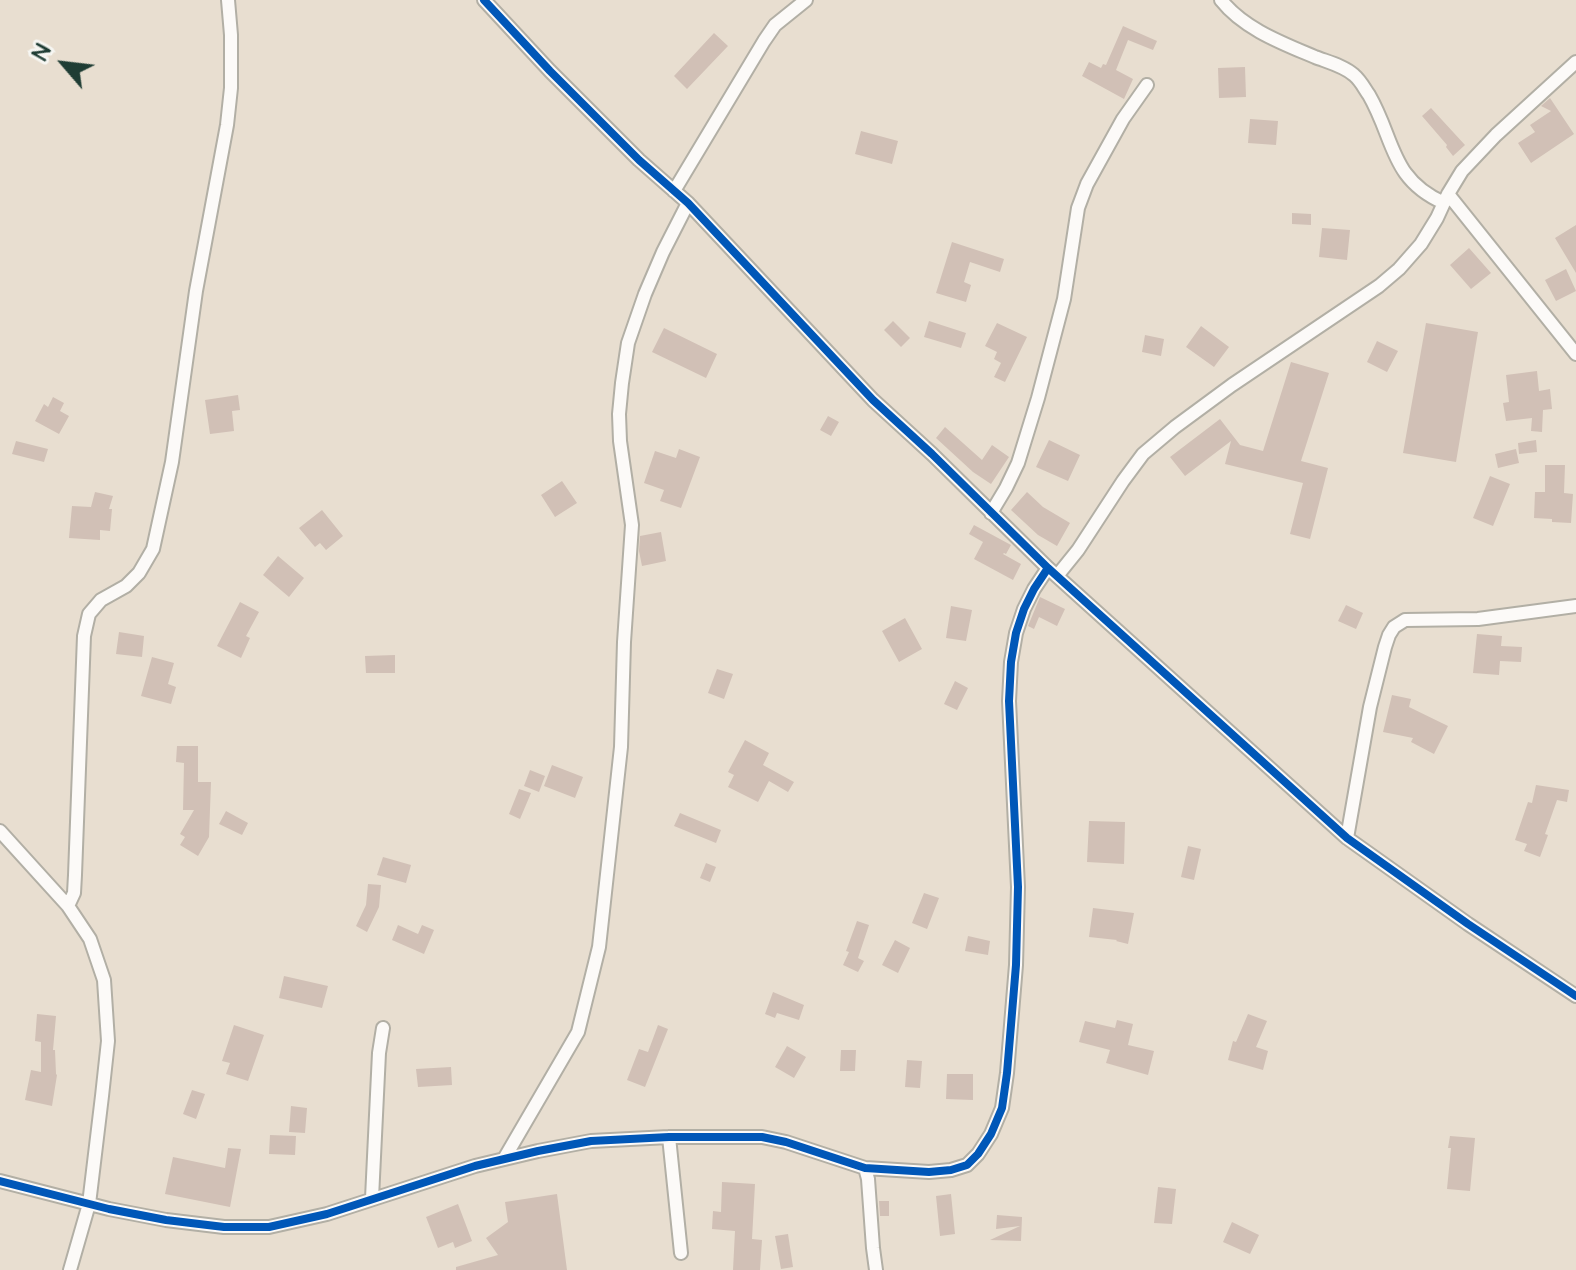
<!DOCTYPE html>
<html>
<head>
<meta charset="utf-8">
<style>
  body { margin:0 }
  #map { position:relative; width:1576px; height:1270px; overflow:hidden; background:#e8ded0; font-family:"Architects Daughter",sans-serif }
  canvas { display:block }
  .north { position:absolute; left:24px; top:24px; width:80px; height:80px; -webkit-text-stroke:6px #f6f6f2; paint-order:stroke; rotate:298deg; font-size:22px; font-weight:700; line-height:32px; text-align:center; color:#1f3d34 }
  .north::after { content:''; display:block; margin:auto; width:28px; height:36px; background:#1f3d34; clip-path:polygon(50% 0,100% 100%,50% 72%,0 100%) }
</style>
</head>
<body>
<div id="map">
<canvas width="1576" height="1270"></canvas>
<div class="north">N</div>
</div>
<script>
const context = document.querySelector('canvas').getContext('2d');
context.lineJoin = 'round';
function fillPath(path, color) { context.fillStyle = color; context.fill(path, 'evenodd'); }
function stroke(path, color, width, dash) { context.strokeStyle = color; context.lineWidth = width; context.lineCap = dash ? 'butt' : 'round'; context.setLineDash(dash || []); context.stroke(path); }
const building = new Path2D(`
  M1123,26L1157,41L1153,50L1128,40L1116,70L1133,79L1124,99L1082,76L1089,62L1101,68L1103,64L1106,65Z
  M714,33L728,46L687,89L674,76Z
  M1245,67L1246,97L1219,98L1218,68Z
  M1550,98L1574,134L1531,163L1518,143L1535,132L1530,125L1551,111L1541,106Z
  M1431,108L1465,145L1453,156L1446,147L1447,145L1422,116Z
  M1250,119L1278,121L1276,145L1248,143Z
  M861,131L898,141L892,164L855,154Z
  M1292,213L1311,214V225L1292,224Z
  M1576,225V273L1555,238Z
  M1322,228L1350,230L1347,260L1319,257Z
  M952,242L1004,259L1000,272L970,262L964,282L971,285L966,302L936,293Z
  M1469,248L1491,273L1471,289L1450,265Z
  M1566,269L1576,291L1556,301L1545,280Z
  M893,321L910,338L901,347L884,330Z
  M929,321L966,333L961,348L924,337Z
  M997,323L1027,337L1005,382L994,377L1001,363L994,359L997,352L985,346Z
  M1426,323L1478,332L1456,462L1403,453Z
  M1201,326L1229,347L1214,367L1186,347Z
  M664,328L717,354L706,378L652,352Z
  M1145,335L1164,339L1161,356L1142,352Z
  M1377,341L1398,351L1387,372L1367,362Z
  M1291,362L1329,373L1301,461L1328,468L1310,539L1290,534L1303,483L1225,464L1231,441L1185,476L1170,457L1220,419L1240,445L1263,451Z
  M1537,371L1539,391L1550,389L1552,409L1543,410L1542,432L1531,431L1532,418L1506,421L1503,403L1509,402L1506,375Z
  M238,395L240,410L232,411L234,431L210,434L205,400Z
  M53,397L64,403L60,411L69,416L59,434L35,421L44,404L48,407Z
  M828,416L839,422L831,436L820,430Z
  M945,427L982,460L992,445L1009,457L991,484L973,472L936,438Z
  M1049,440L1080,455L1068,481L1036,467Z
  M1536,440L1537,452L1519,454L1518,443Z
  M16,441L48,449L44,462L12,454Z
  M679,449L700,457L681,508L660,501L664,490L644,483L655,451L676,458Z
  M1516,449L1519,463L1498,468L1495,454Z
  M1545,465H1565L1564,493L1573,494L1571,523L1552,522V519L1534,518L1535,492H1545Z
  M1490,476L1510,484L1493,526L1473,518Z
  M562,481L577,503L555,517L541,495Z
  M95,492L113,496L109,509H112L110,531L100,530V540L69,538L72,506L91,507Z
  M1027,492L1043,507L1070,523L1057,546L1038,535L1011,510Z
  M322,510L343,536L326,550L320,543L315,547L299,528Z
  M974,525L1011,545L1006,554L1004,553L1003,554L1021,564L1013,580L974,559L983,542L969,534Z
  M661,532L666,561L642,566L639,551L640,536Z
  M278,556L304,578L289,597L263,575Z
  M1040,597L1065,609L1057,626L1039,617L1034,629L1028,626Z
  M240,602L259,612L246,636L250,638L241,658L217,646Z
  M1346,605L1363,613L1356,629L1338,621Z
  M951,606L972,610L966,641L946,638Z
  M905,618L922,649L899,662L882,631Z
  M119,632L144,636L142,657L116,654Z
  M1477,634L1502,636L1501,646L1522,647L1521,662L1500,661L1499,675L1473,673Z
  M395,655V673H366L365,656Z
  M152,657L174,663L168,684L176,687L171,704L141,696Z
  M717,669L733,674L724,699L708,693Z
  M955,681L968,688L957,710L944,704Z
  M1392,695L1411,699L1409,707L1448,726L1434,754L1411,742L1413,738L1383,732Z
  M745,740L769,753L763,765L794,782L788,792L769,781L758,802L728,787L734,775L728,772Z
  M177,746H198V782H211L209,837L198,856L180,845L185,837L180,834L194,810H183L184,763L176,762Z
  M552,765L583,777L575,798L544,786Z
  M530,770L545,776L539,792L524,786Z
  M1536,785L1569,790L1567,802L1557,800L1545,834L1548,835L1540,857L1524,851L1527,844L1515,840L1528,802L1532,803Z
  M519,789L531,793L520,819L509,814Z
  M226,811L248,823L242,835L219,824Z
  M680,813L721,830L716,843L674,826Z
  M1089,821L1125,822L1124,864L1087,862Z
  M1188,846L1201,849L1194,880L1181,877Z
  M383,857L411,865L406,883L377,875Z
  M706,863L716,867L710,882L700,878Z
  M368,884L381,885L379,907L367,932L356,926L366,905Z
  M924,893L939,898L927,929L912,923Z
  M1093,908L1134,913L1128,944L1116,941L1117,940L1089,937Z
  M857,921L869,925L858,958L864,961L858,972L843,965L849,952L846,951Z
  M398,925L418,934L422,925L434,930L424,954L392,940Z
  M968,936L990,941L988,955L965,951Z
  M895,940L910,948L898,973L882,965Z
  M284,976L328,986L322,1008L279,998Z
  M773,992L804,1005L799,1020L777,1013L775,1018L765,1014Z
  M37,1014L56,1016L53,1050H55L56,1074L57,1075L52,1106L25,1100L31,1070L41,1072V1042L35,1041Z
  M1248,1014L1267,1021L1256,1047L1268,1051L1263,1070L1228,1060L1233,1041L1236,1042Z
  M1117,1020L1133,1024L1128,1045L1154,1051L1148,1075L1106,1063L1110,1050L1079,1042L1085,1021L1115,1028Z
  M234,1025L264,1035L248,1081L226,1074L230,1063L222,1061Z
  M658,1025L668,1029L645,1087L627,1080L639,1049L648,1052Z
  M787,1046L806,1057L794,1078L775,1067Z
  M841,1050H856L855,1071H840Z
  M907,1060L922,1061L920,1088L905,1087Z
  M451,1067L452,1085L418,1087L416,1069Z
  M947,1074H973V1100L946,1099Z
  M192,1090L205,1094L196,1119L183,1114Z
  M291,1106L307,1108L305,1133L289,1132Z
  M270,1135L296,1136L295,1155L269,1154Z
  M1450,1136L1475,1138L1470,1191L1447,1189L1451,1148H1448Z
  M228,1148L241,1149L230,1207L165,1194L173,1157L225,1168Z
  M722,1182L755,1184L752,1239L762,1240L760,1270H733L735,1231L712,1229L713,1211L721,1212Z
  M1158,1187L1176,1189L1172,1224L1154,1223Z
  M557,1194L567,1270H456V1267L498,1255L486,1238L508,1222L505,1202Z
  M951,1194L955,1234L940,1236L936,1196Z
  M879,1201H889V1216H880Z
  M458,1204L472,1241L455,1248L453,1242L438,1248L426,1217Z
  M997,1215L1022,1217L1021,1241L990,1240L1020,1226L996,1229Z
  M1232,1222L1259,1235L1250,1254L1223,1242Z
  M788,1234L793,1267L781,1269L775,1236Z`);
const street = new Path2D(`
  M484,0L550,71L639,160L688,203L873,400L932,454L1048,568L1347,838L1468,924L1576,996
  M1221,0C1244,29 1282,43 1315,57C1328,62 1344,66 1354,75C1361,81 1364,88 1369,95C1395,140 1390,179 1444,203
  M674,191L764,41L775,25L806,0
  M1448,194L1576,354
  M991,513L1006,488L1018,463L1038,398L1064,299L1078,208L1087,184L1123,119L1147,85
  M1057,576L1078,550L1123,481L1143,454L1175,427L1232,385L1379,286L1399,269L1421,244L1437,218L1448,194L1462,171L1496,135L1576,62
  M0,831L68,906L90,939L104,980L108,1041L102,1096L89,1204L70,1270
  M1347,838L1370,707L1385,647L1389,635L1394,627L1405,620L1478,619L1576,606
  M68,906L74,893L75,875L84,636L89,614L101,600L126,586L139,573L153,549L172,462L196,291L227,125L231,88V35L228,0
  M669,1137L681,1253
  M504,1159L578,1032L599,947L621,747L624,642L632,525L620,441L619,414L622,383L628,343L645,294L663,252L688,203
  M865,1168L868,1179L873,1248L876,1270
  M0,1181L109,1209L166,1220L224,1227H269L327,1214L475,1166L538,1151L591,1141L669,1137H762L786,1142L865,1168L929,1172L951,1170L967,1165L978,1154L991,1134L1002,1108L1007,1073L1016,965L1018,887L1009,701L1011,662L1016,633L1024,609L1034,589L1048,568
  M372,1198L379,1053L383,1028`);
const cycleway = new Path2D(`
  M484,0L550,71L639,160L688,203L873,400L932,454L1048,568L1347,838L1468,924L1576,996
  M0,1181L109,1209L166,1220L224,1227H269L327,1214L475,1166L538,1151L591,1141L669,1137H762L786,1142L865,1168L929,1172L951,1170L967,1165L978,1154L991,1134L1002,1108L1007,1073L1016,965L1018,887L1009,701L1011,662L1016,633L1024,609L1034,589L1048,568`);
fillPath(building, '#d1c0b6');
stroke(street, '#b2afa5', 16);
stroke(street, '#fcfaf8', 12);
stroke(cycleway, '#0057b8', 8);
</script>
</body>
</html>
